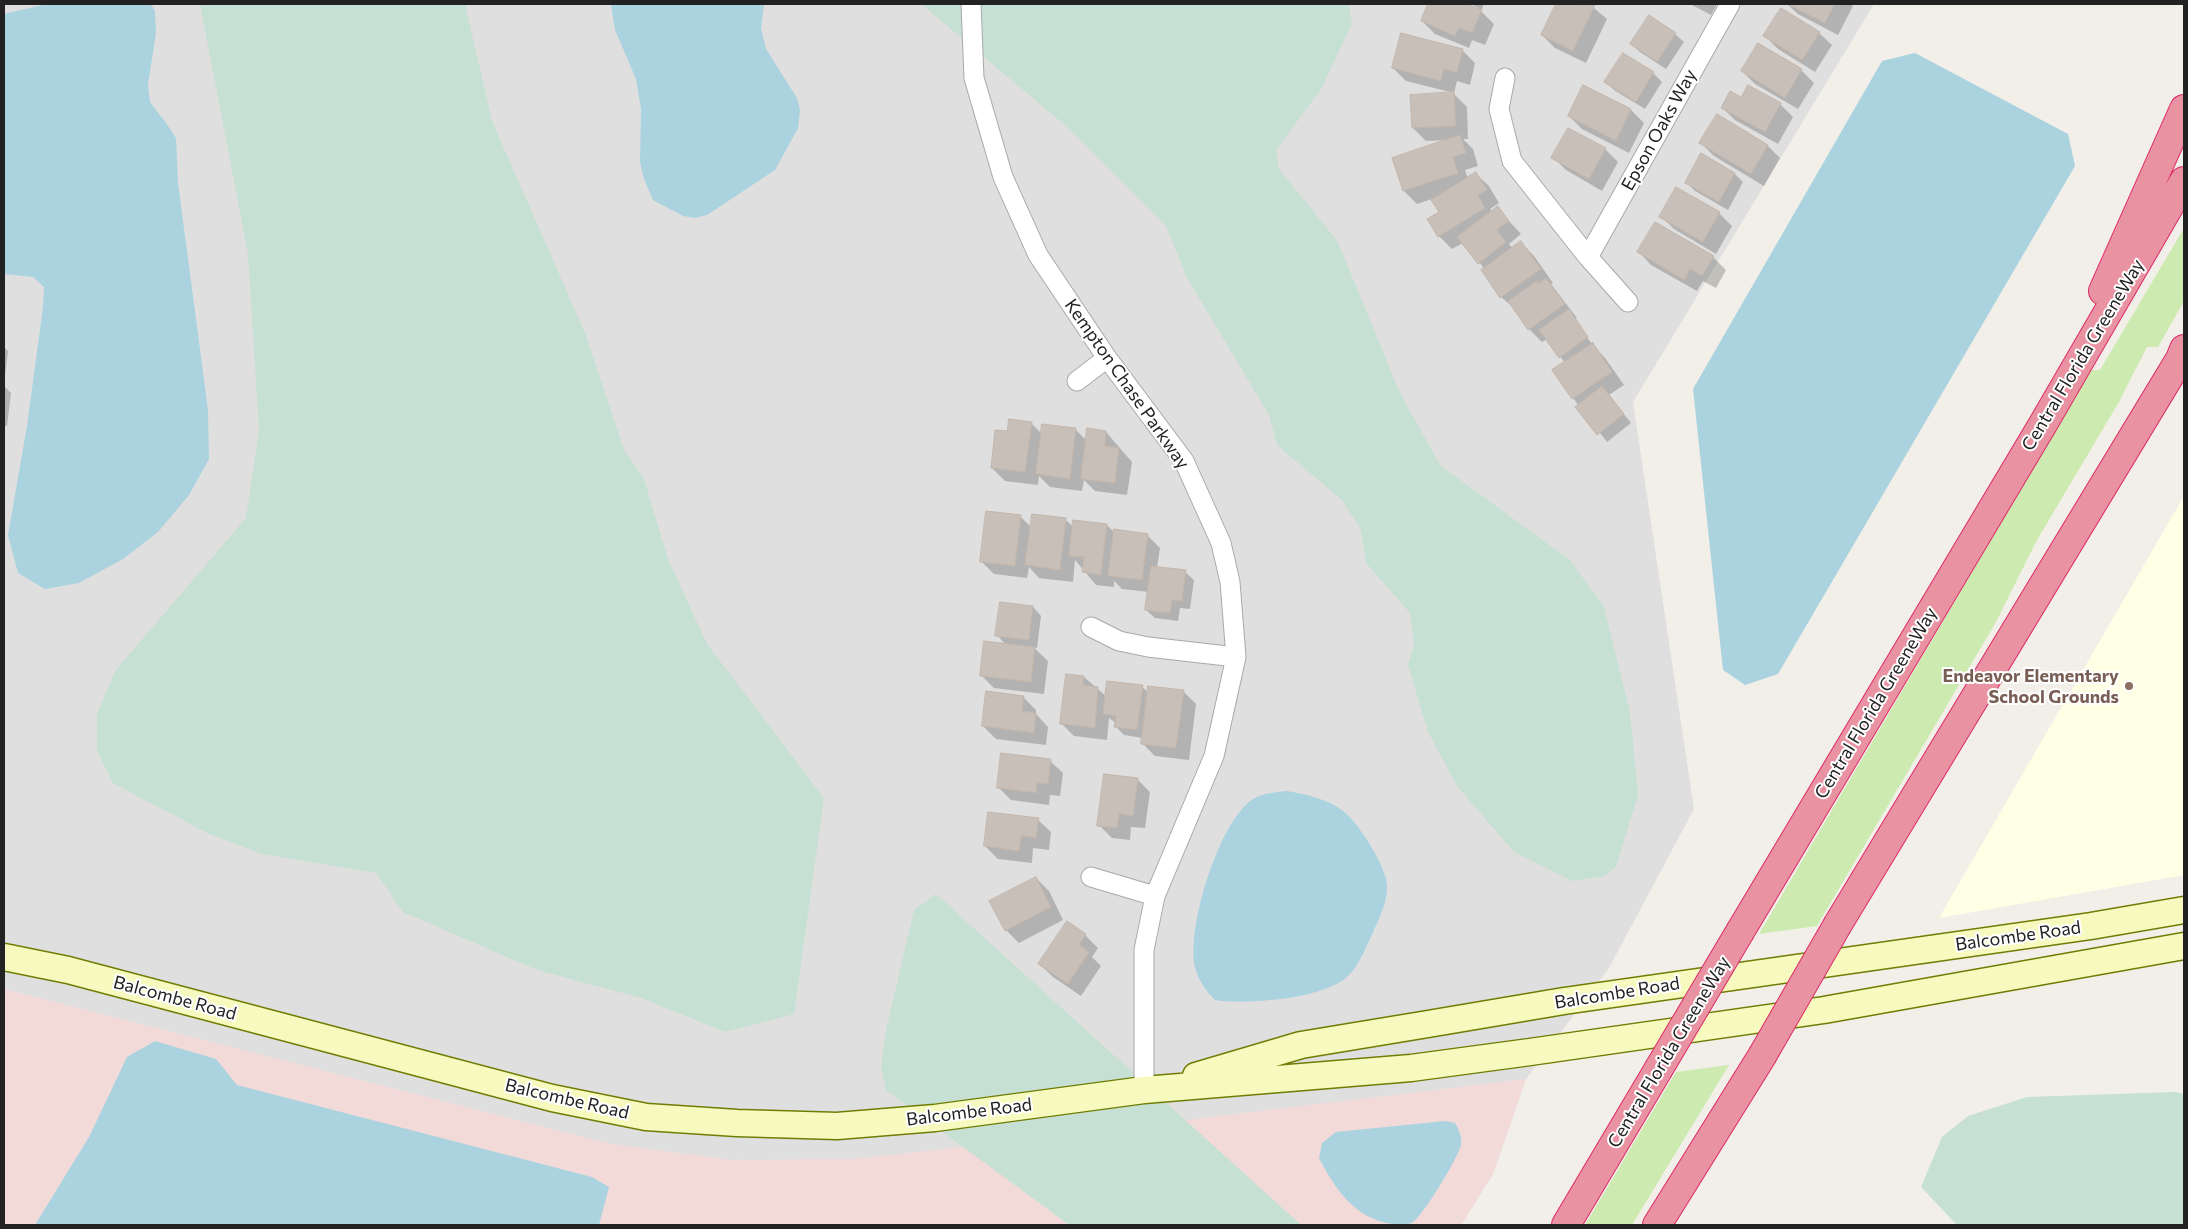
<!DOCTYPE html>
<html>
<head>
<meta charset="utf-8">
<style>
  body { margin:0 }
  #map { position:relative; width:2188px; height:1229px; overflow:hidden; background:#f2efe9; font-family:Commissioner,sans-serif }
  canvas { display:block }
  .frame { position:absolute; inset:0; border:5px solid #222; pointer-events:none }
</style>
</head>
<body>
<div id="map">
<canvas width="2188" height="1229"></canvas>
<div class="frame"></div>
</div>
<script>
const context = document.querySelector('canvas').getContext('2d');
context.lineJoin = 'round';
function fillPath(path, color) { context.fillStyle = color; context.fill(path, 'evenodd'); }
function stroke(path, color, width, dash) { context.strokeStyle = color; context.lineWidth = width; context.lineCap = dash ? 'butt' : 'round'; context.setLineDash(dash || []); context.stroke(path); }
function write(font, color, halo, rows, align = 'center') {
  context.font = font + ' Commissioner,sans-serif'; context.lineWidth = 4; context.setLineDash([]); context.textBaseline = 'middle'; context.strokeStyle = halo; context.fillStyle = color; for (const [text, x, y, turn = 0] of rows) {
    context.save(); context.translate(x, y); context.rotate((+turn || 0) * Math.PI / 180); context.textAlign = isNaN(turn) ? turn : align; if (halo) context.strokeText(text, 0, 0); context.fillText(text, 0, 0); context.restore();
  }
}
const residential = new Path2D(`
  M4,4H1874L1633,402L1694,809L1609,968L1526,1079L1493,1174L1461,1225H4Z`);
const commercial = new Path2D(`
  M4,989L611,1144L732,1160L853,1159L919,1152L1526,1079L1493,1174L1461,1225H4Z`);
const education = new Path2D(`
  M2184,496V875L1939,918Z`);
const grass = new Path2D(`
  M2184,228V301L2158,347H2147L2119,402L2037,540L1996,622L1817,926L1759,934L2091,370H2100Z
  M1729,1065L1632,1225H1585L1676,1072Z`);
const wetland = new Path2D(`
  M200,4H465L492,121L585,333L624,450L644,479L668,559L707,644L824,798L794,1014L725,1032L641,998L537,970L403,912L376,873L262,854L209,834L113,783L97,751V714L115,671L246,518L259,430L248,254Z
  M921,4H1349L1352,24L1321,89L1276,150L1279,169L1338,242L1399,391L1440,465L1571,561L1604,607L1630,712L1638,795L1616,867L1604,876L1572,881L1514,852L1457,786L1428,732L1408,665L1414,644L1410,613L1366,563L1361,530L1342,500L1277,445L1269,415L1187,278L1165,224L1073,132Z
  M936,894L1301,1225H1069L886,1090L881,1066L886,1030L914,910Z
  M2175,1092L2184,1094V1225H1957L1921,1187L1942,1137L1968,1116L2027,1097Z`);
const water = new Path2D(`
  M47,4H151L155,11L156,33L148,85L150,102L166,123L176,138L178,183L208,410L209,459L189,495L158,532L123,559L79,583L45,589L18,573L8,535L27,426L43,307L44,287L33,277L4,274V14Z
  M611,4H764L761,28L766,49L797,98L800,110L798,128L775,170L707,215L695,218L683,216L653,200L644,179L640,162L641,109L636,79L615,30Z
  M1915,53L2068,134L2075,166L1778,674L1745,685L1723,670L1693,389L1882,61Z
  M1287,791C1305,794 1328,799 1343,811C1358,822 1386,866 1387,885C1388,903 1377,923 1370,939C1364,951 1359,965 1349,975C1326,999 1246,1005 1215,1000C1206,991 1198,980 1195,967C1186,928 1219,821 1253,799C1263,793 1276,792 1287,791Z
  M155,1041L216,1059L237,1085L592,1177L609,1187L599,1225H35L89,1137L127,1057Z
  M1445,1121L1455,1123C1459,1129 1462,1138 1461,1145C1458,1158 1423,1216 1412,1223C1407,1225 1398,1224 1393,1224C1356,1220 1335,1189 1319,1158L1322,1143L1336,1132Z`);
const shadow = new Path2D(`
  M1430,4H1464L1479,10V8L1471,4H1484L1481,11L1494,24L1485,45L1472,40L1469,48L1435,34L1422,21Z
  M1557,4H1589L1607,19L1586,63L1555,48L1542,35Z
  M1690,4H1717L1711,15Z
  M1787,4H1850L1853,6L1838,35L1798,14Z
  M1819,33L1832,45L1815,72L1778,49L1765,36Z
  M1675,34L1684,42L1666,69L1640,52L1631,43Z
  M1462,50L1475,63L1470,85L1457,81L1454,93L1406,81L1393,68Z
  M1801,70L1814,83L1798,109L1755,84L1742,71Z
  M1653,73L1662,82L1645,109L1614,90L1606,82Z
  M1584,87L1631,110L1644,123L1629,153L1582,129L1569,116Z
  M1454,94L1467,107L1468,139H1463L1473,149L1478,166L1465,170L1468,179L1476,174L1489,186L1499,203L1490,209L1492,212L1497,208L1521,234L1509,244L1513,249L1521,243L1534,256L1553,283L1551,284L1577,318H1574L1591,343L1593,342L1595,347L1605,358L1624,385L1609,395L1631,423L1607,442L1573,398L1565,363L1547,339L1542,342L1529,329L1515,309L1501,297L1483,270L1485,269L1463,243L1452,249L1439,236L1429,219L1440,212L1432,199L1417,204L1404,191L1394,159L1448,140L1426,141L1413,128Z
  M1741,99L1780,104L1793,117L1778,144L1735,120L1722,107Z
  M1701,143L1768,146L1780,158L1764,186L1714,156Z
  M1605,149L1618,162L1602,191L1566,170L1553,157Z
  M1701,155L1735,174L1743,182L1728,210L1695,191L1687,183Z
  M1719,213L1732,226L1716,254L1674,229L1661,216Z
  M1639,252L1713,257L1726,270L1716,288L1703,281L1697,291L1651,265Z
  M4,347L8,351L4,384Z
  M4,386L11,393L7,426L4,425Z
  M1031,423L1042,434L1075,429L1087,441L1106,432L1132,462L1127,495L1095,491L1084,480L1082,491L1050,487L1039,476L1038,485L1005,481L992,468L1008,433Z
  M1020,516L1031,527L1066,520L1074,528L1107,525L1115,533L1147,535L1160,548L1157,568L1185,572L1194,580L1190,609L1180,608L1178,621L1155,618L1146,610L1149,592L1122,589L1114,581V587L1096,585L1075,560L1073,582L1039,578L1029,567L1027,578L994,574L981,561Z
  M1033,607L1041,616L1037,648L1033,647L1048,661L1044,694L994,688L981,675L1006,645L997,635Z
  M1084,677L1107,697L1142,687L1149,693L1183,691L1196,704L1189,760L1155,756L1142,743L1143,738L1124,735L1116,727V723L1109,718L1107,740L1074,736L1061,723Z
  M1023,697L1036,710V714L1048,727L1046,745L996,739L983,726Z
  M1050,761L1063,773L1060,796L1050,795L1049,805L1011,800L998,787Z
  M1137,779L1150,792L1145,828L1131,827L1130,840L1112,838L1099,825Z
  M1038,820L1051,832L1049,850L1033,848L1032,863L998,859L985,846Z
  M1036,878L1049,891L1063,920L1019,943L1006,930Z
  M1085,935L1098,948L1092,957L1101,966L1081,996L1053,977L1040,964Z`);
const building = new Path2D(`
  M1428,4H1467L1482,10L1472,33L1459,28L1455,36L1421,21Z
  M1556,4L1595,5L1573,51L1541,35Z
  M1787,4H1835L1825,23Z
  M1781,8L1820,32L1802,60L1763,36Z
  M1649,15L1676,33L1657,62L1630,44Z
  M1401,33L1463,49L1457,73L1444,69L1441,81L1392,68Z
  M1758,43L1802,69L1785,98L1741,71Z
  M1623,53L1654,72L1636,102L1604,82Z
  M1583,85L1631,109L1616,141L1568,116Z
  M1748,85L1781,103L1765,132L1721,108L1730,91L1741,97Z
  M1454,92L1456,126L1412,128L1410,95Z
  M1717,114L1768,145L1751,174L1699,143Z
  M1568,128L1606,148L1589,179L1551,158Z
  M1460,135L1466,153L1453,157L1458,173L1403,191L1392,158Z
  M1701,153L1735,173L1719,202L1685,183Z
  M1476,172L1487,190L1478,195L1485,208L1438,237L1427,219L1439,212L1431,200Z
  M1676,187L1720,212L1703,242L1659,217Z
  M1498,206L1509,221L1497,230L1506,242L1478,264L1457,237Z
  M1655,222L1714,256L1702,276L1690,269L1684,280L1637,252Z
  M1521,241L1541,269L1500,298L1481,270Z
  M1546,278L1565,304L1528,330L1508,301L1537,281L1538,284Z
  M1569,309L1588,337L1559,358L1539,330Z
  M1593,343L1612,372L1572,399L1552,370Z
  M1602,386L1624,414L1597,435L1575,407Z
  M1009,419L1032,422L1025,472L991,468L995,430L1007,431Z
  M1042,424L1076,428L1070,479L1036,474Z
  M1087,428L1106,431L1105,446L1119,448L1115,483L1081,479Z
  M986,511L1021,515L1015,566L980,562Z
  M1032,514L1066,518L1060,570L1025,565Z
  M1073,520L1107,524L1101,575L1082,572L1084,557L1069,556Z
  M1114,529L1148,534L1142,580L1108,576Z
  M1151,566L1186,570L1182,601L1172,600L1170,613L1145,610Z
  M1000,602L1033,606L1029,640L995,636Z
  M984,641L1035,647L1031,682L980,676Z
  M1066,674L1084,676L1083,685L1098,687L1095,728L1060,724Z
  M1107,681L1143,685L1137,730L1114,727L1116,716L1103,714Z
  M1148,686L1184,690L1176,748L1141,744Z
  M986,691L1024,696L1022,711L1036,713L1034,733L982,726Z
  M1001,753L1051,759L1048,784L1037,783L1036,793L997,788Z
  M1104,774L1138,778L1133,816L1119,814L1117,828L1097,826Z
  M988,812L1039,818L1036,838L1021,836L1019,851L984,846Z
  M1036,877L1051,907L1005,931L989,901Z
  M1067,921L1086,934L1079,945L1089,952L1068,984L1038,964Z`);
const street = new Path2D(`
  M971,4L974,78L1003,177L1038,255L1107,358L1184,461L1221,543L1230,582L1236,657L1214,756L1155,896L1144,950V1090
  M1505,78L1499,109L1512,161L1588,257L1628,302
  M1588,257L1730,4
  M1077,381L1107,358
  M1091,627L1119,641L1148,647L1236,657
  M1091,877L1155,896`);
const secondary = new Path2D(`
  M4,957L68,970L552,1098L646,1117L737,1123L837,1126L935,1118L1144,1090L1411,1068L1530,1052L1824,1010L2184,946
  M1196,1076L1301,1045L1428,1024L1564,1001L2091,926L2184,910`);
const highway = new Path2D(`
  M2103,291L2184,109
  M1838,924L2180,359L2184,349
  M1741,930L2043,424L2184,181
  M1566,1225L1658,1070
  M1657,1225L1762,1056`);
const highwayBridge = new Path2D(`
  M1762,1056L1838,924
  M1658,1070L1741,930`);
const markers = [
  [2129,686,5,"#8d6e63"]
];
const streetNames = [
  ["Epson Oaks Way",1659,130,-61],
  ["Central Florida GreeneWay",2083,355,-59],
  ["Kempton Chase Parkway",1127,384,55],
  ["Central Florida GreeneWay",1876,703,-59],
  ["Balcombe Road",2018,936,-8],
  ["Balcombe Road",1617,993,-9],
  ["Balcombe Road",175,998,15],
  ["Central Florida GreeneWay",1669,1052,-59],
  ["Balcombe Road",567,1099,13],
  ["Balcombe Road",969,1112,-7]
];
const educationNames = [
  ["Endeavor Elementary",2119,676],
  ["School Grounds",2119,697]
];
fillPath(residential, '#e0dfdf');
fillPath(commercial, '#f2dad9');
fillPath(education, '#ffffe5');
fillPath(grass, '#cdebb0');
fillPath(wetland, '#c6e0d4');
fillPath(water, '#aad3df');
fillPath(shadow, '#0003');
fillPath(building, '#c7bfb8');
stroke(building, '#c4b6ab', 1);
stroke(street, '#a9a9a9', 21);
stroke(secondary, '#707d05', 29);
stroke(highway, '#dc2a67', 30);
stroke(street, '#fff', 19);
stroke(secondary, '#f7fabf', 26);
stroke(highway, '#e892a2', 28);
stroke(highwayBridge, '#dc2a67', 30, []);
stroke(highwayBridge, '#e892a2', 28);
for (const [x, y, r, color] of markers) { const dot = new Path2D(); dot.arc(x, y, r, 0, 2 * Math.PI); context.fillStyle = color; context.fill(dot); stroke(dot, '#fff', 2); }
write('18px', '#222', '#fff', streetNames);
write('bold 18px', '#785e54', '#fff', educationNames, 'right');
</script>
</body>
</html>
